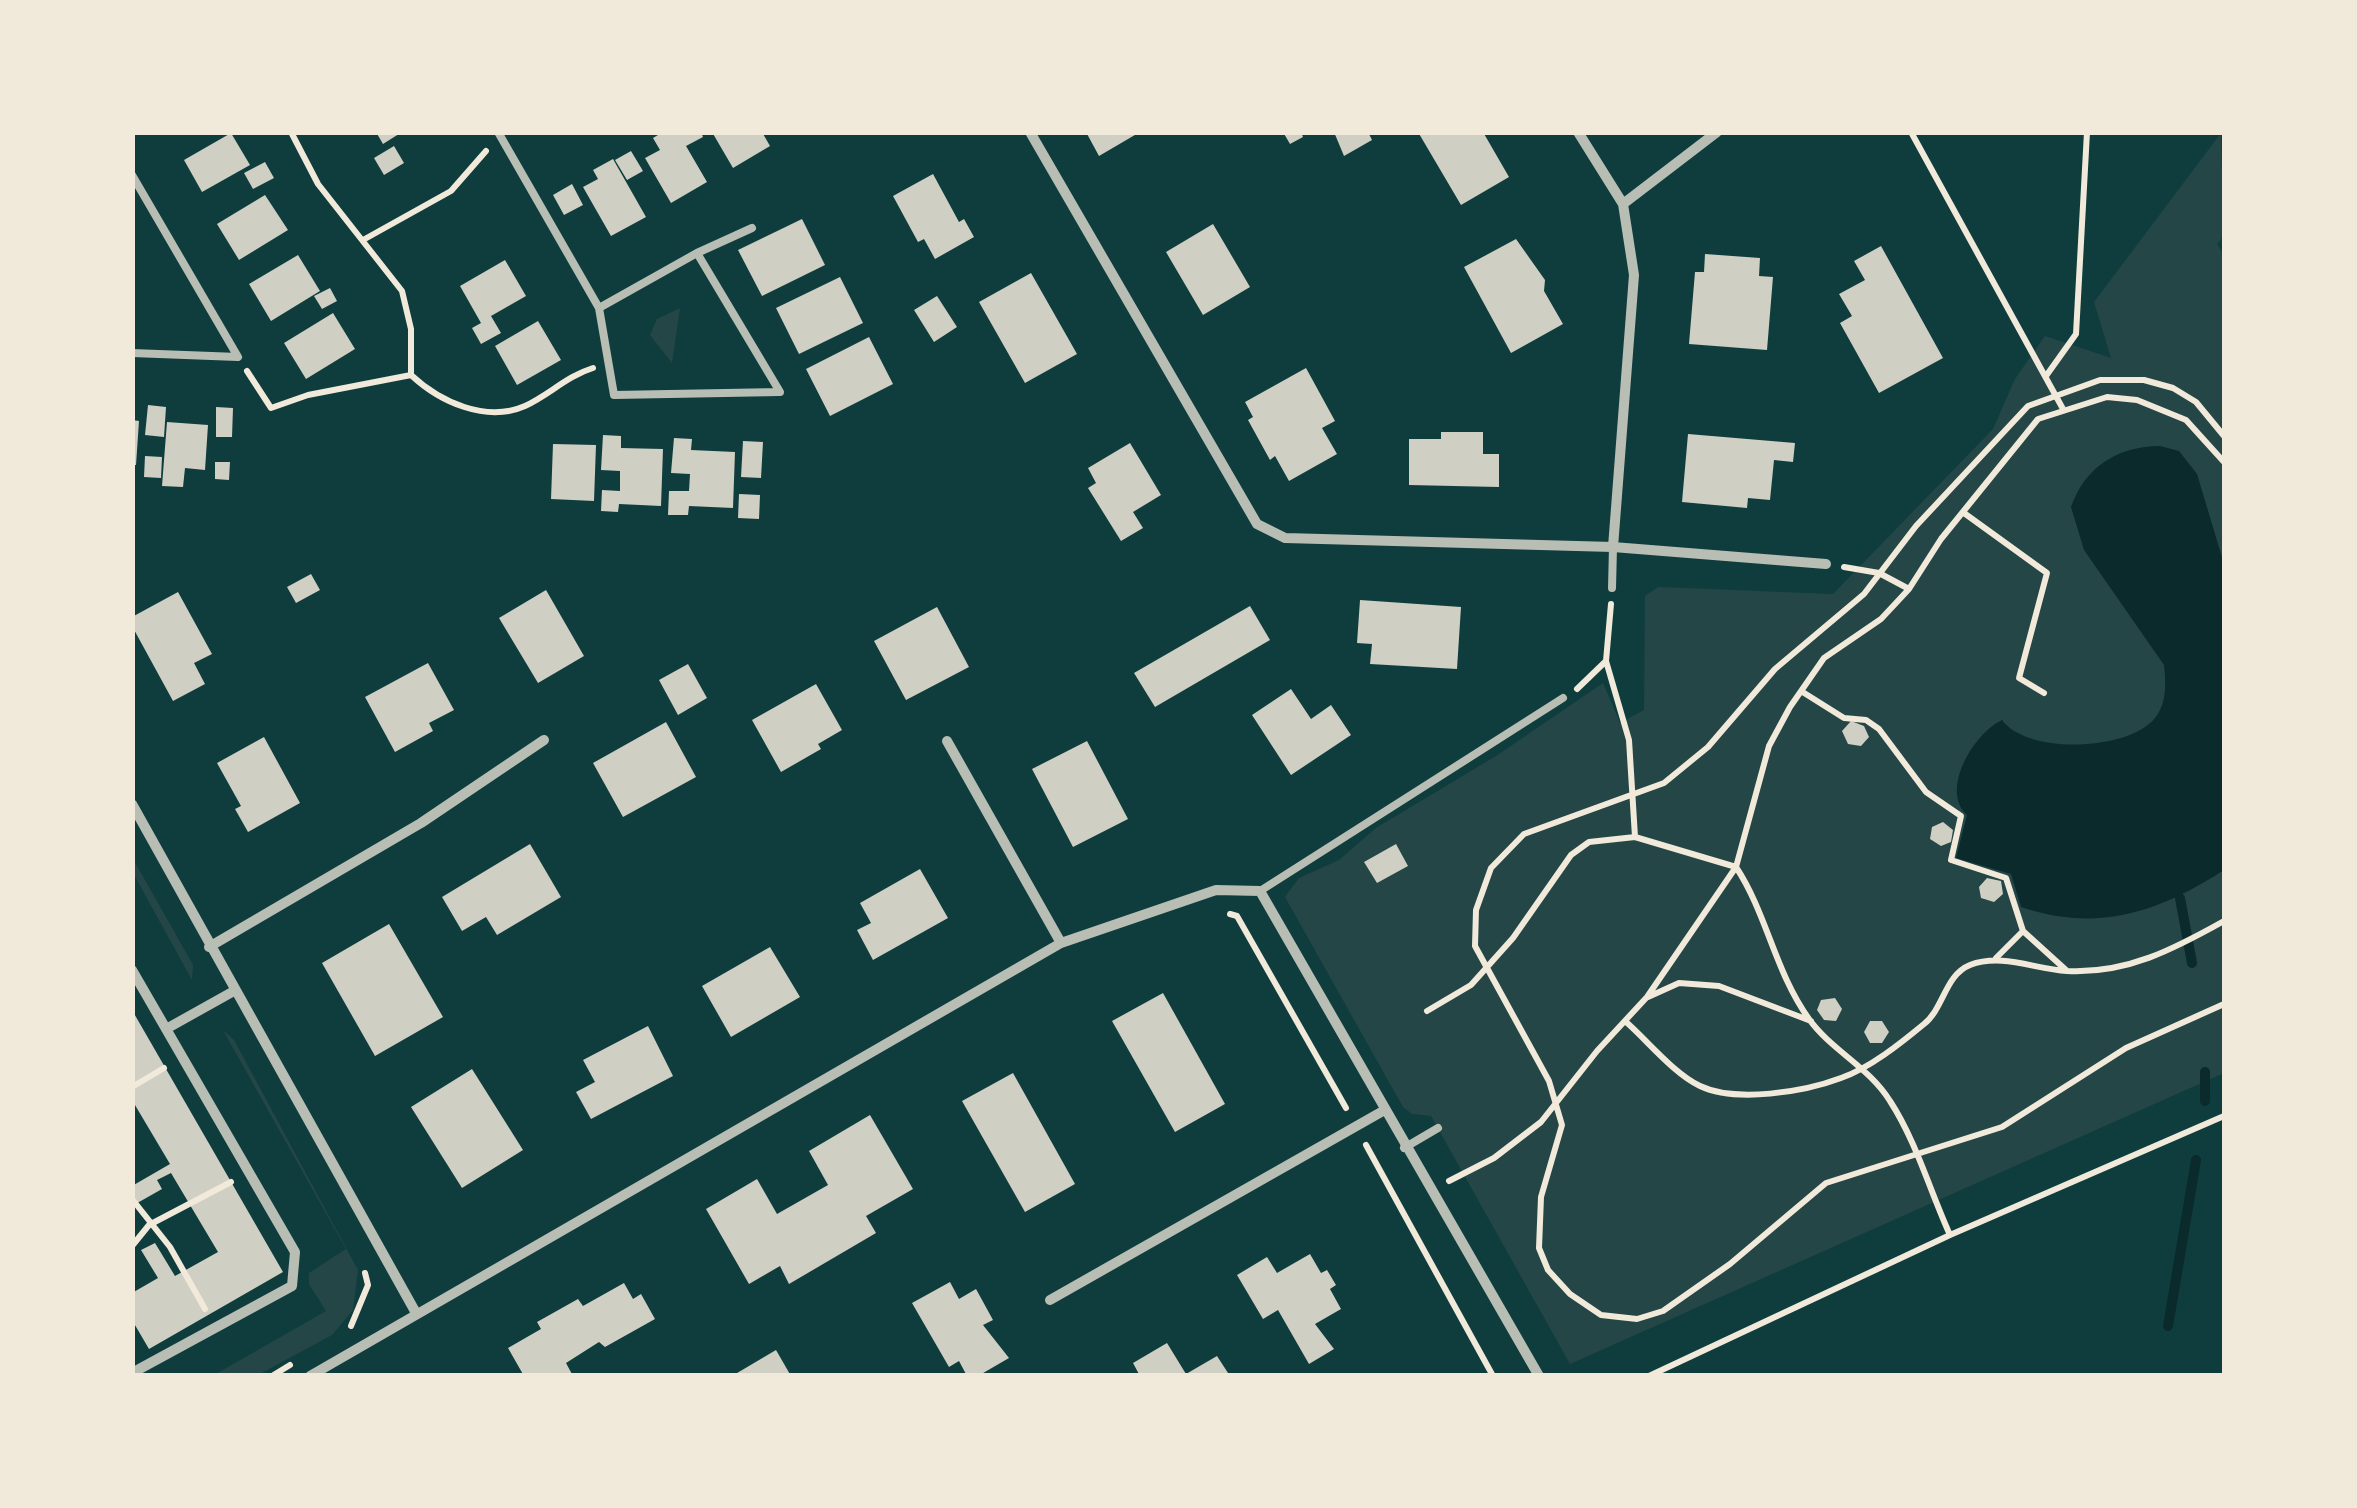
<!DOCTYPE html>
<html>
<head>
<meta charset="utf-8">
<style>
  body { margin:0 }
  #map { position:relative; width:2357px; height:1508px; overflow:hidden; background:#0f3d3e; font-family:Literata,serif }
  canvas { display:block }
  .frame { position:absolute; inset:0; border:135px solid #f1e9da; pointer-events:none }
</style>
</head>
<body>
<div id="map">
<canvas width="2357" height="1508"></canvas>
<div class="frame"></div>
</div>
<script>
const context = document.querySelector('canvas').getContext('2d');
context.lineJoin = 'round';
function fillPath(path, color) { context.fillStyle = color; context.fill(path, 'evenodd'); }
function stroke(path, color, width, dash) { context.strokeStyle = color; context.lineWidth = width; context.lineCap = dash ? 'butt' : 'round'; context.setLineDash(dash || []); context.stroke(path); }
const green = new Path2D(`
  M2221,133L2224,236L2217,244L2224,255V1073L1570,1364L1431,1116L1412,1114L1403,1107L1285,897L1299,878L1339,860L1376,828L1496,756L1603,683L1620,723L1644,710L1645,596L1658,587L1833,594L1993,429L2015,379L2045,336L2111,358L2094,302Z
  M680,308L672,363L650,335L657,319Z
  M132,857L193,965L192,980L133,873Z
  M223,1030L234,1040L358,1270L353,1310L332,1335L258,1375H214L326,1311L309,1284V1273L346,1249Z`);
const water = new Path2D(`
  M2160,446L2179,451L2197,474L2224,564V870C2159,912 2098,933 2021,907L2011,874L1956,858L1967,815C1940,790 1973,734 2002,720C2027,755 2129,751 2155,718C2167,703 2166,683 2164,665L2084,550L2071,507C2085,467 2118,446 2160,446Z`);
const stream = new Path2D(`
  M2180,898L2192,963
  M2205,1072V1101
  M2168,1326L2196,1160`);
const building = new Path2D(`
  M376,132H402L383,144Z
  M663,132H701L703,137L686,146L707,182L671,203L645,158L660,150L653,138Z
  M712,132H762L770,146L733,168Z
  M1086,132H1140L1099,156Z
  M1283,132H1301L1303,137L1290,144Z
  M1334,132H1368L1372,140L1344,156Z
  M1418,132H1483L1509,177L1461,205Z
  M231,133L250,165L202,192L184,160Z
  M394,146L404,163L384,175L374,158Z
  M631,151L643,171L627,180L615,160Z
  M613,159L646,217L611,236L583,187L598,179L593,170Z
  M265,162L274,178L253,189L244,173Z
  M933,174L959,222L964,219L974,237L935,259L924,239L918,242L893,196Z
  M572,184L583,205L564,215L553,195Z
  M265,195L288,230L239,260L217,224Z
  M802,219L825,265L762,296L738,250Z
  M1213,224L1250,287L1203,315L1166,252Z
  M1516,239L1545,280L1544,291L1563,324L1511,353L1464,267Z
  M1881,246L1943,358L1879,393L1840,323L1852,316L1839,294L1865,280L1854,261Z
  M1705,254L1760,258L1759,276L1773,277L1767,350L1689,344L1695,272H1704Z
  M298,255L320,291L271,321L249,284Z
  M505,260L526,296L491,316L501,333L481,344L472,328L481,323L460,286Z
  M1031,273L1077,354L1025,383L979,302Z
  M840,277L863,323L799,354L776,308Z
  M330,288L337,301L322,309L314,296Z
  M937,296L957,327L934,342L914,310Z
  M333,313L355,349L306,379L284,343Z
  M538,321L561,360L517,385L495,346Z
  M869,337L893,384L830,416L806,369Z
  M1306,368L1335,421L1322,428L1337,454L1289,481L1275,456L1270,460L1248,420L1253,417L1245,402Z
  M148,405L166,407L164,437L145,435Z
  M216,407L233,408L232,437H216Z
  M132,420L139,421L136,465H132Z
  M167,422L208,425L205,470L185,468L183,487L162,486Z
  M1441,432H1483V454H1499V487L1409,485V439H1441Z
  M1688,434L1795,443L1793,462L1774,460L1770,500L1748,498L1747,508L1682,502Z
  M603,435L621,436V448L663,449L661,506L619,504L618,512L601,511L602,490L620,491V471L601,470Z
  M674,438L692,439L691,450L735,452L733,508L689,506L688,515H668L669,491H689L690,474L671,473Z
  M743,441L763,442L761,478L741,477Z
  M1130,443L1161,495L1133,512L1143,528L1121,541L1088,488L1096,483L1088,468Z
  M553,444L596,445L594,501L551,499Z
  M145,456L162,457L161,478L144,477Z
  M215,462H230L229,480L215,479Z
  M739,494L760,495L759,519L738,518Z
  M311,574L320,590L296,603L287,587Z
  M546,590L584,656L538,683L499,618Z
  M178,592L212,654L194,663L205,684L173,701L132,626V617Z
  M1360,600L1461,607L1457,669L1370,664L1372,644L1357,643Z
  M1250,606L1270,640L1155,707L1134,673Z
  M937,607L969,667L906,700L874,641Z
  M428,663L454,710L429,723L433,731L395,752L365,697Z
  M688,664L707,698L678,715L659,680Z
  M816,684L842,730L818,744L821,749L781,772L752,720Z
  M1291,689L1311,719L1331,705L1351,735L1291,775L1252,715Z
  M1851,721L1864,726L1869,737L1861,746L1848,744L1842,731Z
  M666,722L696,777L623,817L593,763Z
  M264,737L300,803L248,832L235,809L241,806L217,763Z
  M1087,741L1128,819L1073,847L1032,769Z
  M1943,822L1953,830L1951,842L1941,846L1930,839L1932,827Z
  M530,844L561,897L497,935L486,917L462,931L442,897Z
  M1396,844L1408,866L1377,883L1364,862Z
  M920,869L948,918L873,960L857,930L871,923L860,903Z
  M1987,878L2001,881L2003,894L1994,902L1981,898L1979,887Z
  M389,924L443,1017L375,1056L322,963Z
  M770,947L800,997L731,1037L702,986Z
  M1163,993L1225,1104L1175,1132L1112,1021Z
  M1835,998L1842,1009L1836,1021L1824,1020L1817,1010L1821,1000Z
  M132,1010L283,1272L149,1349L132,1320V1293L158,1278L141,1250L155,1243L175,1276L218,1252L171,1173L157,1180L162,1189L132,1206V1186L170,1164L132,1100Z
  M1870,1021H1882L1889,1032L1882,1043H1870L1864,1032Z
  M648,1026L673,1076L591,1119L576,1092L595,1082L583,1060Z
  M472,1069L523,1150L462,1188L411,1107Z
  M1013,1073L1075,1184L1025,1212L962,1101Z
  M870,1115L913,1189L866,1216L876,1233L789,1284L780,1266L749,1284L706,1209L757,1179L777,1214L828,1185L809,1151Z
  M1310,1254L1321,1273L1327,1270L1336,1285L1330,1289L1341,1309L1315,1324L1334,1349L1309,1364L1278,1310L1263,1319L1237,1275L1267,1257L1277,1273Z
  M950,1282L959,1299L976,1289L993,1320L983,1325L1009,1358L978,1376H967L959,1361L949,1367L912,1303Z
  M624,1283L633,1299L641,1294L655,1319L605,1347L599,1342L566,1363L573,1376H524L508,1348L541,1329L537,1322L578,1299L583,1306Z
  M1167,1343L1186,1374L1217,1356L1230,1376H1140L1133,1363Z
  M776,1350L791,1376H732Z`);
const path = new Path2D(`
  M291,132L318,184L402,291L411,329V375C440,402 486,423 525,406C549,395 567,376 593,368
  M1911,132L2063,409
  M363,240L451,191L486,151
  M247,371L271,408L308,395L411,375
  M2046,376L2076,334L2087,132
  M2224,436L2196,402L2173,388L2144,380H2100L2028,406L1916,526L1864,594L1775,669L1708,747L1664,783L1524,834L1491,868L1476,910L1475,946L1549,1081L1562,1125L1541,1197L1539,1248L1548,1270L1570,1294L1601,1315L1637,1319L1663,1311L1730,1264L1826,1183L2002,1127L2126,1048L2224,1004
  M1964,513L2047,573L2019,678L2044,693
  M1844,567L1879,573L1909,589
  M1606,661L1629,740L1635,837
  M1577,689L1606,661L1611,604
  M1801,691L1844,718L1866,720L1879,729L1926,792L1961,816L1951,860L2006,878L2023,931L2066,970
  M1230,914L1237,916L1346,1108
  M1996,958L2023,931
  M1648,997L1679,983L1719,986L1811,1021
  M1427,1011L1471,985L1513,938L1571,855L1589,842L1635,837L1736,867C1767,914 1775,972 1809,1019C1831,1050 1869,1067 1890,1101C1916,1141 1930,1191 1950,1235
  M1625,1021C1647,1040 1673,1073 1700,1086C1736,1103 1804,1092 1841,1078C1870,1068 1901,1043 1924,1024C1944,1008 1945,975 1970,965C2002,953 2034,969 2067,971C2127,974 2174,949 2224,921
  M132,1087L164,1068
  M1366,1145L1493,1376
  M1449,1181L1494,1158L1541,1122L1597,1051L1647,997L1736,867L1769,746L1790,707L1824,658L1881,619L1909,589L1941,539L2038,419L2107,397L2137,400L2186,420L2224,462
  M132,1199L170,1247L205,1309
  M132,1246L149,1225L231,1182
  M351,1326L368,1285L365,1273
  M272,1376L290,1365
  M1649,1376L1950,1235L2224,1116`);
const service = new Path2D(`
  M498,132L599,308L614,395L780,392L697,253L599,308
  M132,175L238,357L132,353
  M697,253L752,228
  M1612,588L1613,547
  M1260,891L1563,698
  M1404,1148L1438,1128`);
const minor = new Path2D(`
  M1030,132L1257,524L1285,538L1613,547L1634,275L1623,204L1578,132
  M1623,204L1717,132
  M1613,547L1826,564
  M947,741L1061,943
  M132,804L416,1313
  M209,947L421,823L544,740
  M132,970L295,1252L292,1286L132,1373
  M166,1029L234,991
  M1050,1300L1383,1111
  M310,1376L1061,943L1216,890L1260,891L1539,1376`);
fillPath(green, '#244646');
fillPath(water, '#0a2a2b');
stroke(stream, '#0a2a2b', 10);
fillPath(building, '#cfcfc3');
stroke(path, '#f1e9da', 6);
stroke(service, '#b8beb3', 8);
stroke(minor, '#b8beb3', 10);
</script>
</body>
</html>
